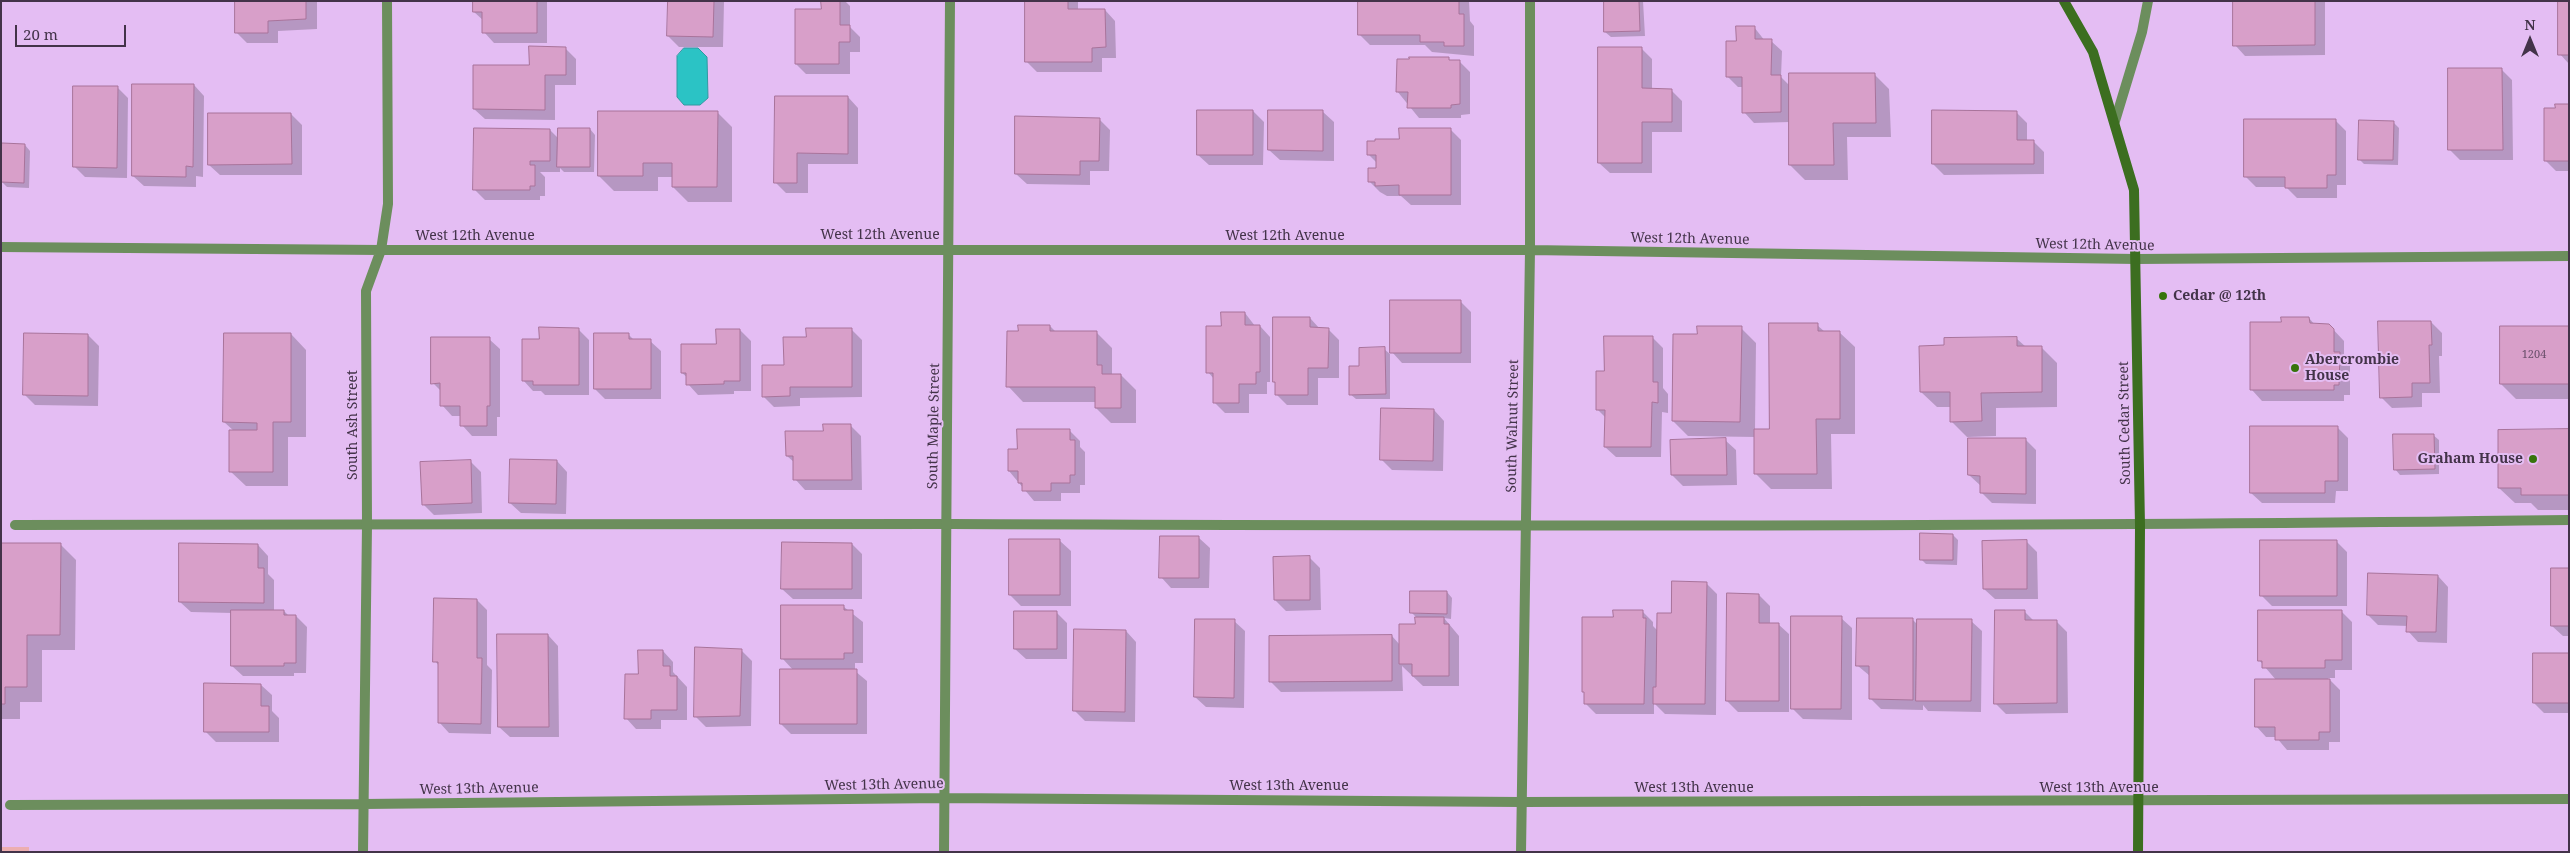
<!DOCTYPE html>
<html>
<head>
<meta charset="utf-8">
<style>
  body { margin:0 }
  #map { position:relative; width:2570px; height:853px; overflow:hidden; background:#e4bdf3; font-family:"Noto Serif",serif }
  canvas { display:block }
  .frame { position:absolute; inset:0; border:2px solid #433349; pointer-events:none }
  .north { position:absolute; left:2505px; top:15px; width:50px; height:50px; -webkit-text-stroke:4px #e4bdf3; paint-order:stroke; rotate:0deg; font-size:14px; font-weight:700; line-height:20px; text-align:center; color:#433349 }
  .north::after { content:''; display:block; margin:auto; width:18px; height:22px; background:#433349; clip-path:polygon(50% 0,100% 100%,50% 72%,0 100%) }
  .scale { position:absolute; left:15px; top:25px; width:111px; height:22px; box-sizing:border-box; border:2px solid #433349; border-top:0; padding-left:6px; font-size:15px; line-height:18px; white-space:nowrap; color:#433349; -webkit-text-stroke:4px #e4bdf3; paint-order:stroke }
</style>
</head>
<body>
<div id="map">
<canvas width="2570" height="853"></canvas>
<div class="frame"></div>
<div class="north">N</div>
<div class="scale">20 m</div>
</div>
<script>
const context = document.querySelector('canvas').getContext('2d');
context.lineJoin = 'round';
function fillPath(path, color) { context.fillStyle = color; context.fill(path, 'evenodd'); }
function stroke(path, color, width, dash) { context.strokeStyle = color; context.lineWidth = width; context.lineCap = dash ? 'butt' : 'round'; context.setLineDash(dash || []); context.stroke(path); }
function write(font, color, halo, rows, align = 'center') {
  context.font = font + ' "Noto Serif",serif'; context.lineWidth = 4; context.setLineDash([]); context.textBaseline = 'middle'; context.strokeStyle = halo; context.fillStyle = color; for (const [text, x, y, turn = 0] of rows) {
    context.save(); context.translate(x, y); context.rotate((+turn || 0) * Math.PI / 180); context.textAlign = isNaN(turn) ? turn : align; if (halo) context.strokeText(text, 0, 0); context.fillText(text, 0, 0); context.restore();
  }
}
const green = new Path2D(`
  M1,847H29V852H1Z`);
const water = new Path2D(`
  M684,48H698L707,57L708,98L700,105H684L677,97V56Z`);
const shadow = new Path2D(`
  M236,1H317V29L278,31V43H247L236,32Z
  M474,1H547V43H494L484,32V21L474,12Z
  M669,1L724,2L723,47H679L668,36Z
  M822,1H845L850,6V27L860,37V52H850V74H806L796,64L822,11Z
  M1027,1H1078V10H1105L1115,21L1116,58H1102V72H1037L1027,62Z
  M1360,1H1469L1470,21L1474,26V56L1432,52L1425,45H1370L1360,35Z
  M1605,1H1643L1645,36L1611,37L1605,32Z
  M2234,1L2325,2V55L2245,56L2235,45Z
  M2569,1V64L2560,54Z
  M1754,27L1765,41H1771L1782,51L1781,77L1790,86L1874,74L1889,89L1891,137H1847L1848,180H1805L1790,165V122L1754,123L1744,112V87H1738L1727,76L1737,42Z
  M565,48L576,59V85H555V120L485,119L474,109L530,66Z
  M1642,49L1652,59V90H1671L1682,101V132H1652V173H1610L1599,163Z
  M1448,59L1451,62H1460L1470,72V114L1461,115V118H1419L1397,91Z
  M2501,69L2512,80L2513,160H2460L2449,149Z
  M194,85L204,96L203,177L196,176V187L144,186L133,176Z
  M117,87L128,98L127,178L85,177L74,166Z
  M776,97H848L858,108V164H808V193H786L775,182Z
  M2569,105V171H2556L2545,160L2556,110Z
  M1253,111L1264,122L1263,165H1209L1198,155Z
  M717,112L732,127V202H688L673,187V177H658V191H614L599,176Z
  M1323,112L1334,122V161L1280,160L1269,150Z
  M2016,112L2027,123V141H2033L2044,152V174L1944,175L1933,164Z
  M291,114L302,125V175H220L209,165Z
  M1099,119L1110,130L1109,171H1090V185L1027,184L1016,174Z
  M2335,120L2346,131V185H2337V198H2297L2286,187H2256L2245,176Z
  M2394,123L2399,128L2398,165L2364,164L2359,159Z
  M590,129L595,135L594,172H564L560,168V172H540L545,177V196H540V200H485L475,190L550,130L559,139Z
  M1450,129L1461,140V205H1411L1401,196H1387L1380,192L1370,182L1377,169V163L1369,155Z
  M25,145L30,151L29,188L7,187L1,181V171Z
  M1460,301L1471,312V363H1402L1392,352Z
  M1245,313L1255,326H1260L1270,337V382H1267V394H1249V413H1225L1214,402V379L1208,372L1222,327Z
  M1310,318L1320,329H1328L1339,340V378H1318V405H1287L1276,394V384L1274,382Z
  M2309,318L2315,325H2329L2344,341V357L2350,364V395H2344V401H2262L2252,390L2282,323Z
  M2431,322L2442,333V356H2439L2440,393H2422V407L2392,408L2381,397Z
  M1817,325L1825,332H1839L1855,347V434H1831L1832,489H1771L1756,474V437L1688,436L1673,421L1699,336L1741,328L1756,343L1755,430H1771Z
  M1050,326L1057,333H1097L1112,348V375H1121L1136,390V423H1111L1096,408V402H1023L1008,386L1020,333Z
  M2569,327V399H2516L2501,384Z
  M578,329L589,340V395H545L541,391H533L523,380L540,341Z
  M851,329L862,340V397L800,398V406L774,407L763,396L807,339Z
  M740,330L751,341V391H734V394L698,395L688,384V378L682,373Z
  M291,334L306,350V437H288V486H246L230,471L234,431L224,422Z
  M628,334L635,341H650L661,351V399H605L595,389Z
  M88,335L99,346L98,406L35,405L24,394Z
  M1652,337L1663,348V388L1668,394V413L1662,412L1661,457H1616L1605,447L1606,418L1598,410L1605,373Z
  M489,339L500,349V417H497V436H472L462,425V416H452L442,405V392L433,383Z
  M2017,339L2026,347H2041L2057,363V407L1996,408V436L1967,437L1951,421V407H1937L1921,392Z
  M1384,349L1390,354V399H1356L1350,394Z
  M1434,410L1444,421L1443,471L1392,470L1381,459Z
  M851,426L861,436L862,490H805L795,479V463L787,456L824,432Z
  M2337,427L2348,438V491H2336L2335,503H2262L2251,493Z
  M1069,430L1080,441V447L1085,452V485H1080V493H1061V501H1034L1009,471L1018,450Z
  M2569,431V510H2538L2531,503H2515L2499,488Z
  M2433,435L2439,440V474L2400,475L2395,469Z
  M1725,440L1736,450L1737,485L1683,486L1672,475Z
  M2026,440L2036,450V504L1992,503L1981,492V486L1969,475Z
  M470,461L481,472L482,513L434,515L423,504Z
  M557,461L567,472L566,514L521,513L510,503Z
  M1953,535L1958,540L1957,565L1926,564L1921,559Z
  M1199,538L1210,548L1209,588H1171L1161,577Z
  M1060,541L1071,551V606H1021L1010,595Z
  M2026,541L2037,552L2038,599H1995L1984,589Z
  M2336,541L2347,552V606H2272L2262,596Z
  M1,544H60L76,560L75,650H42V702H20V719H1Z
  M852,544L862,554V599H793L782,589Z
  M258,545L268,556V574L274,580V611H284L289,616H296L307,627L306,673H294V676H243L232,666V613L191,612L180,602Z
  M1309,557L1320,568L1321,610L1286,611L1275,600Z
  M2569,570V636H2563L2552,626Z
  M2438,576L2448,587L2447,643L2418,642L2408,631V626L2378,625L2368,615Z
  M1706,583L1717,594L1716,715L1665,714L1654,703V714H1596L1585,703L1614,618L1642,611L1653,622V626L1658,631Z
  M1447,592L1452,598L1451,619L1444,618L1459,636V686H1423L1402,666L1403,691L1281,692L1271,682L1392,636L1400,645L1416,626V617L1411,612Z
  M1759,595L1770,606V624H1778L1789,634V712H1738L1727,701Z
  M477,600L487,610V665L492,670L491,734L449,733L439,722V666L435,661Z
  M844,607L863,622V663H855V671L867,681V734H791L781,724L794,671L782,658Z
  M2024,611L2034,621H2056L2067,632L2068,713L2006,714L1995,703Z
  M2341,611L2352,622V670H2335V678H2328L2340,690V742H2329V750H2287L2276,737H2266L2256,726L2276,680L2259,660Z
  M1056,612L1067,623V659H1026L1015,649Z
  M1841,618L1852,628V720L1803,719L1792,708Z
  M1912,619L1918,625L1971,621L1982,631L1981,712L1928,711L1923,705V710L1881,709L1870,698V676L1858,666Z
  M1234,621L1245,631L1244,708L1206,707L1195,697Z
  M1126,631L1136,642L1135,722L1085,721L1075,711Z
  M548,635L558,646L559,737H510L499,727Z
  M741,650L752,661L751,726L706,727L695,716Z
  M663,651L673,662V672L687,687V720H661V729H636L626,718L639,676Z
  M2569,655V713H2544L2534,703Z
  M261,685L272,695V711L279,718V742H216L205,731Z`);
const building = new Path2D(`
  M235,1H306V19L268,21V33H235Z
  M473,1H537V33H482V12H473Z
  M668,1H714L713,37L667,36Z
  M821,1H840V25H850V42H839V64H795V9H821Z
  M1025,1H1068V9H1105L1106,47L1092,48V62H1025Z
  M1358,1H1459V14H1464V46H1444V42H1420V35H1358Z
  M1604,1H1639L1640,31L1604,32Z
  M2233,1H2315V45L2233,46Z
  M2558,1H2569V55H2558Z
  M1736,26H1755V39H1772L1771,75H1781V112L1742,113V77H1726V41H1736Z
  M529,46L566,47V75H545V110L473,109V65H529Z
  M1598,47H1642V88L1672,89V122H1642V163H1598Z
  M1409,57H1449V60H1460V104L1451,105V108H1407L1408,92H1396L1397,59H1409Z
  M2448,68H2502L2503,150H2448Z
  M1789,73H1875L1876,123H1833L1834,165H1789Z
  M132,84H194L193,167L186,166V177L132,176Z
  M73,86H118L117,168L73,167Z
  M775,96H848V154L797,153V183H774Z
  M2555,104H2569V161H2544V108H2555Z
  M1197,110H1253V155H1197Z
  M1268,110H1323V151L1268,150Z
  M1932,110L2017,111V140H2034V164H1932Z
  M598,111H718L717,187H672V163H643V176H598Z
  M208,113H291L292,164L208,165Z
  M1015,116L1100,118L1099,161H1080V175L1015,174Z
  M2244,119H2336V175H2327V188H2285V177H2244Z
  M2359,120L2394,121L2393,160H2358Z
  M474,128L550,129V161H530V165H535V186H530V190H473Z
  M558,128H590V167H557Z
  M1399,128H1451V195H1399V185L1375,186V182H1368V168H1376V155H1367V141H1375V139H1399Z
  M2,143L25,144L24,183L1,182Z
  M1390,300H1461V353H1390Z
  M1221,312H1245V325H1260V372H1256V384H1239V403H1213V373H1206V326H1221Z
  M1273,317H1310V327L1329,328L1328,368H1308V395H1275V382H1273Z
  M2281,317H2309L2310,323L2329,324L2334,329V352H2340L2339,385H2334V390H2250V322H2281Z
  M2378,321H2431L2432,345H2429L2430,383H2412V397L2380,398Z
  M1769,323H1818V331H1840V419H1816L1817,474H1754V429H1769Z
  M1018,325H1050V331H1097V365H1102V374H1121V408H1095V387H1006L1007,331H1018Z
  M1697,326H1742L1740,422L1672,421L1673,334H1697Z
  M2500,326H2569V384H2500Z
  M539,327L579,328V385H533V381H522V339H539Z
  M806,328H852V387H790V396L762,397V365H784L783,337H806Z
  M716,329H740V381H724V384L686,385V373H681V344H716Z
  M24,333L88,334V396L23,395Z
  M224,333H291V422H273V472H229V430H257V423L223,422Z
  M594,333H629V339H651V389H594Z
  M1604,336H1653V382H1658V403L1652,402L1651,447H1604L1605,410H1596V371H1604Z
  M431,337H490V406H487V426H460V406H440V383L431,384Z
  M2017,337V346H2042V392L1981,393L1982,421L1950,422V392H1920L1919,346L1944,345V338Z
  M1385,347L1386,394L1349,395V366H1359V348Z
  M1381,408L1434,409L1433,461L1380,460Z
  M823,424H851L852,480H793V456H786L785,431H823Z
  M2250,426H2338V481H2325V493H2250Z
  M1017,429H1070V440H1075V475H1070V483H1051V491H1022V483H1018V471H1008V449H1017Z
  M2569,429V495H2521V488H2498V430Z
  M2393,434H2434L2435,469L2394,470Z
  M1726,438L1727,475H1671L1670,440Z
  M1968,438H2026V494L1980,493V476L1968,475Z
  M510,459L557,460L556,504L509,503Z
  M471,460L472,503L422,505L420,462Z
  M1920,533L1953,534V560H1920Z
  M1160,536H1199V578H1159Z
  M1009,539H1060V595H1009Z
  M2027,540V589H1983L1982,541Z
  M2260,540H2337V596H2260Z
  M782,542L852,543V589H781Z
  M1,543H61L60,635H27V687H5V704H1Z
  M179,543L258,544V568H264V603L179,602Z
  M1310,556V600H1274L1273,557Z
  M2551,568H2569V626H2551Z
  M2368,573L2438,575L2436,632H2406L2407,616L2367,615Z
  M1672,581L1707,582L1705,704H1653V687H1656L1657,613H1671Z
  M1410,591H1447V614L1410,613Z
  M1727,593L1759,594V623H1779V701H1726Z
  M434,598L477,599V658H482L481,724L438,723V662H433Z
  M781,605H844V610H853V653H844V659H781Z
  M231,610H284V615H296V663H284V666H231Z
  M1613,610H1643V618H1646L1644,704H1584V692H1582V617H1613Z
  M1995,610H2025V620H2057V703L1994,704Z
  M2258,610H2342V660H2325V668H2262V661H2258Z
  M1014,611H1057V649H1014Z
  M1791,616H1842L1841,709H1791Z
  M1415,617H1444V624H1449V676H1412V664H1399V624H1415Z
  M1857,618H1913V700L1869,699V666H1856Z
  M1195,619H1235L1234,698L1194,697Z
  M1917,619H1972L1971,701H1916Z
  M1074,629L1126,630L1125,712L1073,711Z
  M497,634H548L549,727H498Z
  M1392,635V681L1269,682V636Z
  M695,647L742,649L740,716L694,717Z
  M638,650H663V666H670V676H677V710H651V719H624L625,674H638Z
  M2533,653H2569V703H2533Z
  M780,669H857V724H780Z
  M2255,679H2330V732H2319V740H2275V727H2255Z
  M204,683L261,684V706H269V732H204Z`);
const service = new Path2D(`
  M15,525C327,525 640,523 952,524C1491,526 2030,527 2569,520`);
const minor = new Path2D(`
  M2115,121L2142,32L2148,1
  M1,247L381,250H1530L2136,259L2569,256
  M10,805L364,804L944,798L1521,802L2569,799
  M363,852L367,525L366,291L381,250L388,204L387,1
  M944,852L950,1
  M1521,852L1530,250V1`);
const secondary = new Path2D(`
  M2064,1L2093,52L2134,190L2140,526L2138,852`);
const markers = [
  [2163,296,5,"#37740b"],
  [2295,368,5,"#37740b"],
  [2533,459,5,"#37740b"]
];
const numberNames = [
  ["1204",2534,355]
];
const streetNames = [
  ["West 12th Avenue",880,235],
  ["West 12th Avenue",475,236],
  ["West 12th Avenue",1285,236],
  ["West 12th Avenue",1690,239,1],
  ["West 12th Avenue",2095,245,1],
  ["South Cedar Street",2125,423,-91],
  ["South Ash Street",353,425,-90],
  ["South Maple Street",934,426,-89],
  ["South Walnut Street",1513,426,-89],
  ["West 13th Avenue",884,785,-1],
  ["West 13th Avenue",1289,786],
  ["West 13th Avenue",1694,788],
  ["West 13th Avenue",2099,788],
  ["West 13th Avenue",479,789,-1]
];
const poiNames = [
  ["Cedar @ 12th",2173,296],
  ["Abercrombie",2305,360],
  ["House",2305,376],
  ["Graham House",2523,459,"right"]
];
fillPath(green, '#ecaeb0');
fillPath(water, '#2bc3c5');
stroke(water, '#3298a0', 1);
fillPath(shadow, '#0003');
fillPath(building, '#d89fc9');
stroke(building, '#a8739a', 1);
stroke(service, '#6c8e5d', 10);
stroke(minor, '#6c8e5d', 10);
stroke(secondary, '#3c6e20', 10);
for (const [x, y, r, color] of markers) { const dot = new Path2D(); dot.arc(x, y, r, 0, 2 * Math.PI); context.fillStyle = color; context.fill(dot); stroke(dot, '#e4bdf3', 2); }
write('11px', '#684e69', null, numberNames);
write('14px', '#433349', '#e4bdf3', streetNames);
write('bold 14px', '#433349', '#e4bdf3', poiNames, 'left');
</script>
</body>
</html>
